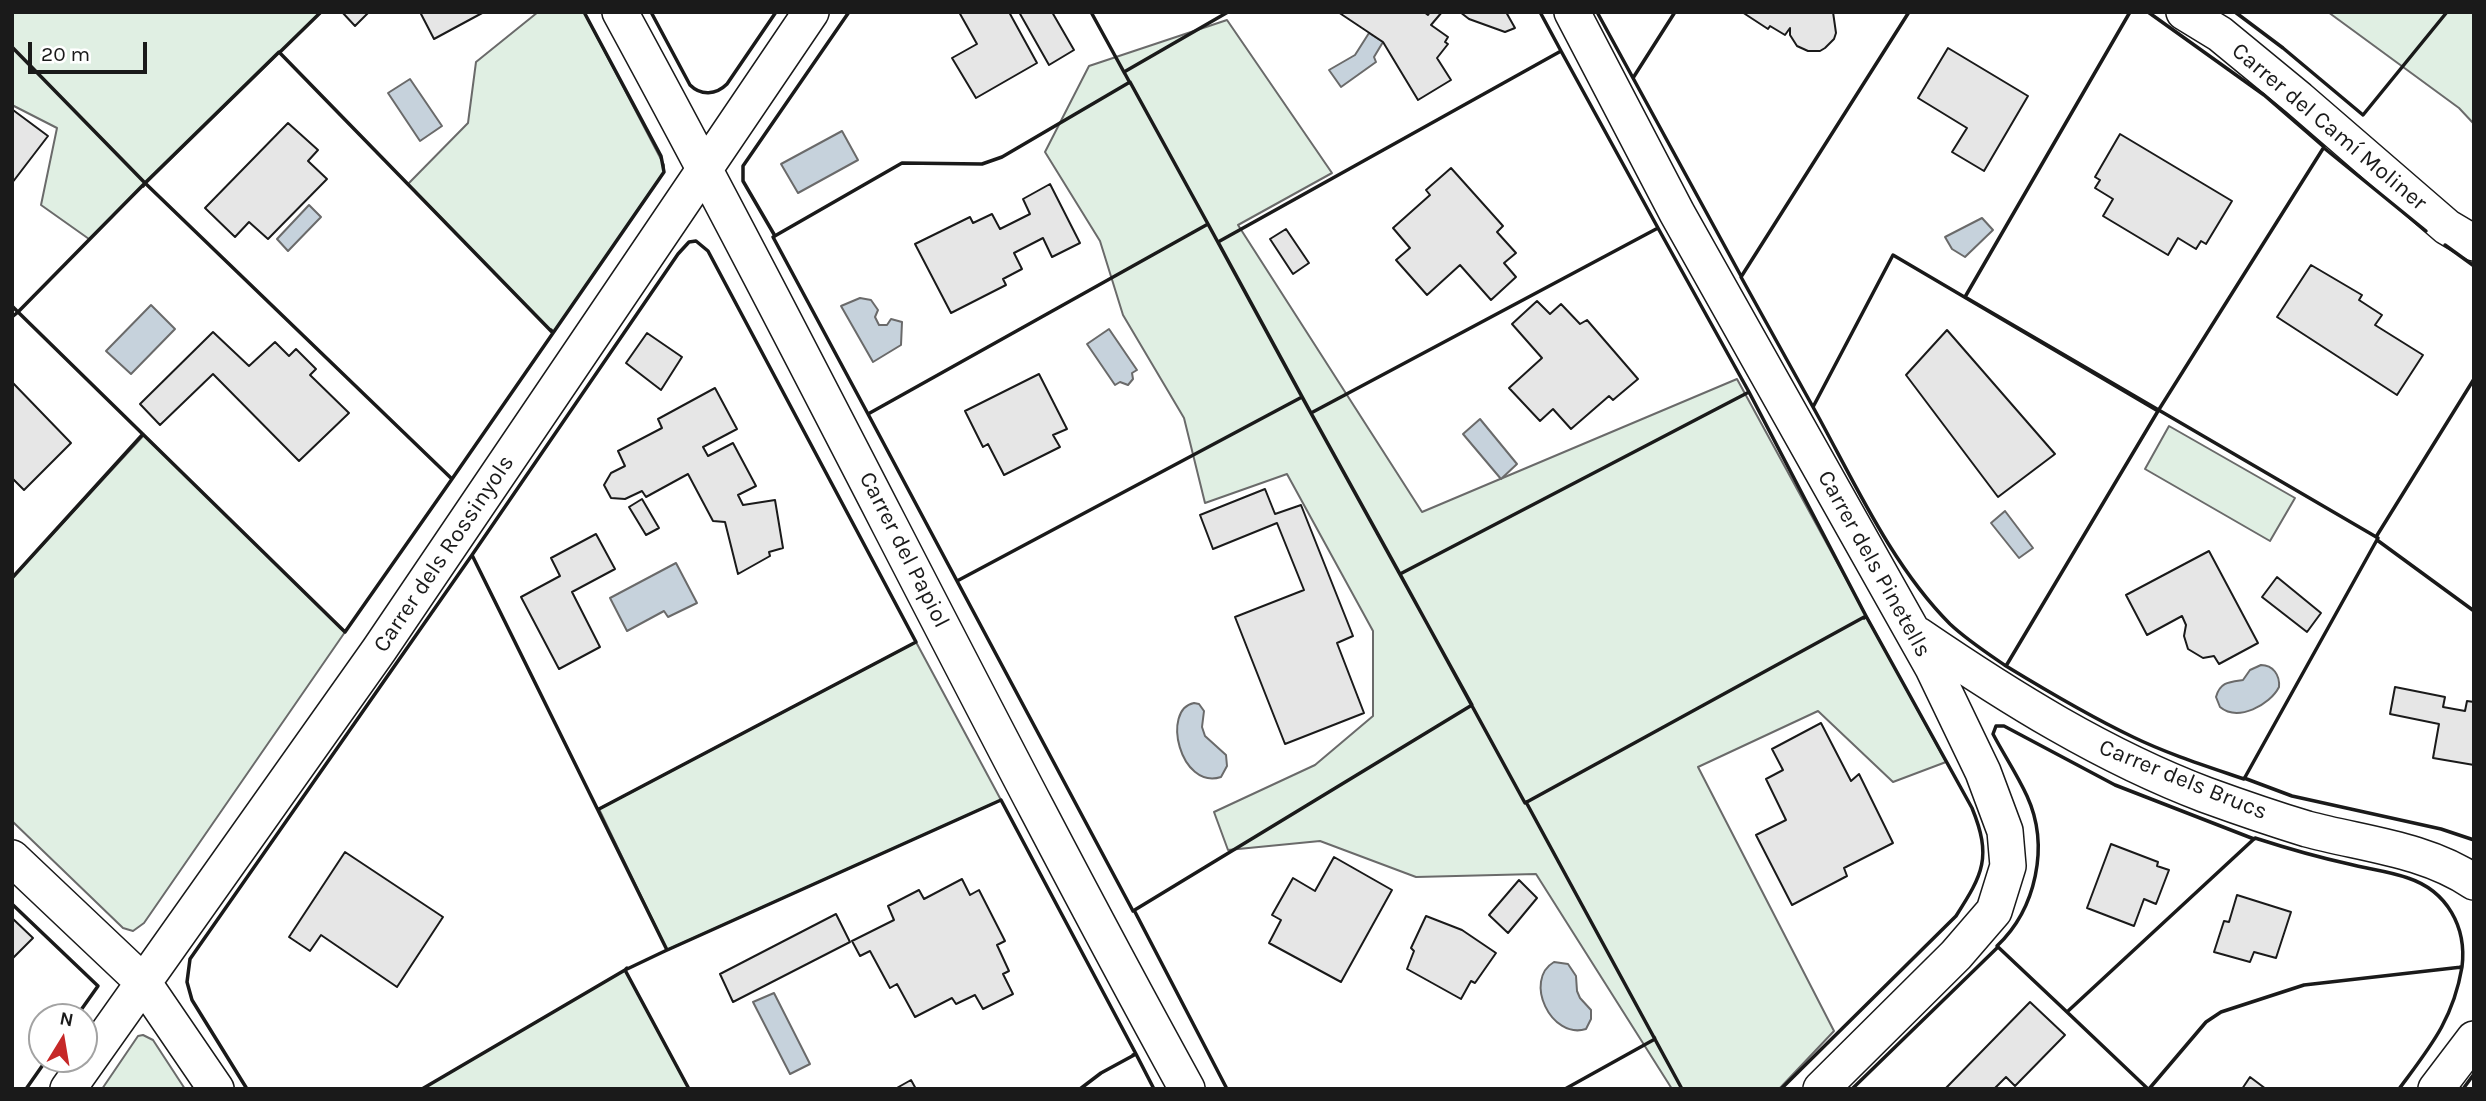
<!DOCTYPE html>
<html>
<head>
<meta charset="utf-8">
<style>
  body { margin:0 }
  #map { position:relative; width:2486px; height:1101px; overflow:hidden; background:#fff; font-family:Karla,sans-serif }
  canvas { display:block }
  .frame { position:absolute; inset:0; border:14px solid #1a1a1a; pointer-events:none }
  .north { position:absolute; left:28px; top:1003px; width:70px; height:70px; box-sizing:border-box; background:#fff; border:2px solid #a3a3a3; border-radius:50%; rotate:11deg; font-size:19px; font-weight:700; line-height:28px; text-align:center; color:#1a1a1a }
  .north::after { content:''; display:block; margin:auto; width:24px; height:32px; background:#c62828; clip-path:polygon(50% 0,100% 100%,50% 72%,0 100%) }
  .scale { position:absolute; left:28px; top:42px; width:119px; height:32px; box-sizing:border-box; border:4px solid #1a1a1a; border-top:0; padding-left:9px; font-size:21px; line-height:24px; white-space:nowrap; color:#1a1a1a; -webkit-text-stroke:5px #fff; paint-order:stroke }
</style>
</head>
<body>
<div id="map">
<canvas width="2486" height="1101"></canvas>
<div class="frame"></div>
<div class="north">N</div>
<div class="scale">20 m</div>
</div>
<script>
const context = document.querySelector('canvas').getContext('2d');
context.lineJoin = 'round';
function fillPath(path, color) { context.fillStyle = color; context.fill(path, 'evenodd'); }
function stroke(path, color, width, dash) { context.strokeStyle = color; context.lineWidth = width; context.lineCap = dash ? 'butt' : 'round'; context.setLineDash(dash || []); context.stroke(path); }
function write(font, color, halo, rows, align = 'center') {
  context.font = font + ' Karla,sans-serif'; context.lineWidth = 5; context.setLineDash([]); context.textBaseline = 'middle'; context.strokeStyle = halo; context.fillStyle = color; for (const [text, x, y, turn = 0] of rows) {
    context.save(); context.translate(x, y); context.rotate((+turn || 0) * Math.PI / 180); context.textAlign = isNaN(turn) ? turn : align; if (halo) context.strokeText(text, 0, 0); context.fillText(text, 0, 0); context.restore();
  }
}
const green = new Path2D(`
  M12,12H321L89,239L41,205L57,128L12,105Z
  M538,12H584L664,165V172L659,179L553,333L408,184L468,123L476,62Z
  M2328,12H2474V124L2459,108Z
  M1227,20L1332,173L1238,225L1422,512L1737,379L1946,762L1893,782L1818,711L1698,767L1834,1031L1779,1089H1672L1536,874L1416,877L1320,841L1228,850L1214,812L1315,765L1373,716V631L1287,474L1205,503L1184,418L1123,315L1100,241L1045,152L1089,66Z
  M2169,426L2295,498L2270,541L2145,469Z
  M144,435L345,632L144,923L133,931L123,928L12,821V578Z
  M916,642L1001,800L667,950L599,809Z
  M625,970L689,1089H422Z
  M143,1035L153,1040L185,1089H102L138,1036Z`);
const water = new Path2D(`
  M1369,33L1383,42L1374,57L1376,62L1341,87L1329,70L1355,55Z
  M410,79L442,126L420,141L388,93Z
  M842,131L858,160L798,193L781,164Z
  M309,205L321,217L288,251L277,239Z
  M1982,218L1993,230L1965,257L1952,249L1945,237Z
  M860,298L871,300L878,310L875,317L879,325H887L891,319L902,322L901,345L873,362L841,306Z
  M151,305L175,329L131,374L106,351Z
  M1109,329L1137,370L1132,373L1133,379L1128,385L1120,382L1115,385L1087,344Z
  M1480,419L1517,464L1501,479L1463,434Z
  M2005,511L2033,548L2019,558L1991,523Z
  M676,563L697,603L668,617L664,611L627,631L610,598Z
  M2261,665C2273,665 2280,675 2279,687C2270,705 2238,722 2220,707L2216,697C2220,682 2229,682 2243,680L2250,670Z
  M1194,703L1199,704L1204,711L1202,727L1205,736L1226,755L1227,766L1221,777C1180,790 1161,709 1194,703Z
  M1554,962L1568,964L1576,976L1577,991L1580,998L1591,1010V1019L1586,1029C1551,1040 1523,980 1554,962Z
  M774,993L810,1064L790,1074L753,1002Z`);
const building = new Path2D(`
  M342,12H369L355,26Z
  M420,12H484L434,39Z
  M959,12H1009L1037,63L976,98L952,58L977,44Z
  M1019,12H1052L1074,50L1049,65Z
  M1338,12H1424L1428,15L1430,12H1442L1431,25L1448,37L1445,42L1448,44L1437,58L1451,80L1418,100L1383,42Z
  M1460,12H1506L1515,28L1505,32L1469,19Z
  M1742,12H1833L1836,33L1834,39L1825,48L1820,51H1808L1797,46L1790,35V28L1785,35L1770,26L1768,29Z
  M1948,48L2028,96L1984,171L1952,152L1967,128L1918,98Z
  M13,110L48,136L12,183V111Z
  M288,123L318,150L308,161L327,179L268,239L249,222L235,237L205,208Z
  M2120,134L2232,201L2206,244L2201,241L2196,249L2178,238L2168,255L2103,216L2113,199L2095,188L2100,180L2095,177Z
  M1451,168L1503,226L1497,232L1516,253L1504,263L1516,277L1491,300L1460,265L1427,295L1396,260L1410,248L1393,228L1430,195L1426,190Z
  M1050,184L1080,243L1052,257L1043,238L1014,253L1022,269L1003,279L1006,285L951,313L915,244L970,217L973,223L992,214L1000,229L1030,214L1023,199Z
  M1286,229L1309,263L1293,274L1270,239Z
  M2311,265L2362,295L2359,300L2382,315L2375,325L2423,355L2397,395L2277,317Z
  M1537,301L1550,314L1561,304L1580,324L1587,320L1638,379L1613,400L1609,396L1571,429L1553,409L1540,421L1509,388L1542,358L1512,324Z
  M1947,330L2055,454L1998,497L1906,375Z
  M213,332L249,366L275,342L289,356L296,349L316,369L310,375L349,413L299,461L213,374L160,425L140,404Z
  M647,333L682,357L661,390L626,363Z
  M1039,374L1067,429L1053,435L1060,447L1004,475L988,444L983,447L965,411Z
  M12,382L71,443L24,490L12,478Z
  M715,388L737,429L703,447L708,456L733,443L756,486L738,495L743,505L775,500L783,548L769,552L770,556L738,574L725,522L713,521L688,474L646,497L642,491L625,499L611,498L604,485L611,473L625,466L618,451L662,428L658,419Z
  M1265,489L1275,514L1301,505L1353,636L1337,643L1364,713L1285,744L1235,617L1304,590L1277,523L1213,549L1200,515Z
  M642,499L659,528L646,535L629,507Z
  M596,534L615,569L572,592L600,647L559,669L521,597L560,576L551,558Z
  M2209,551L2258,643L2219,664L2214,656L2203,658L2188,649L2184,636L2186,625L2182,616L2147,635L2126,595Z
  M2277,577L2321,613L2307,632L2262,597Z
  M2395,687L2445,697L2443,707L2465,711L2467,701L2474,702V765L2433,758L2439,724L2390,714Z
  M1821,723L1851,781L1859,774L1893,843L1844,868L1847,876L1792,905L1756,835L1786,820L1766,779L1783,770L1772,749Z
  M2111,844L2158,862L2157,866L2169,870L2156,904L2144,899L2134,926L2087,908Z
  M345,852L443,917L397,987L321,935L310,951L289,937Z
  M1334,857L1392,890L1341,982L1269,943L1281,920L1272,915L1293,878L1315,891Z
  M962,879L970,895L979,890L1005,941L997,945L1009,971L1003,974L1013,994L983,1009L975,995L956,1004L952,998L915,1017L897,984L890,988L870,951L860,956L852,941L894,920L888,906L919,890L924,899Z
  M1519,880L1537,898L1508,933L1489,915Z
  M2237,895L2291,912L2276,958L2254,952L2250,962L2214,952L2224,921L2229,922Z
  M836,914L850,942L733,1002L720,974Z
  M1426,916L1462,930L1496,953L1475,983L1471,981L1461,999L1407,969L1414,951L1411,948Z
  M12,918L33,938L12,959Z
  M2030,1002L2065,1035L2015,1086L2006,1077L1994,1089H1945Z
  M2250,1077L2266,1089H2242Z
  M911,1080L916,1089H895Z`);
const street = new Path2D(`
  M620,12C814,368 991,733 1187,1089
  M1572,12L1677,213L1933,668L1983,772L2005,831L2008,866L1994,911L1956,955L1821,1089
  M2184,12L2220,34L2299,99L2447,227L2474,243
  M1918,635C2009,697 2103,756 2206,795C2239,807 2274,819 2307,829C2363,844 2425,849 2474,882
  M12,858L143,982L216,1089
  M68,1089L379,650L811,12
  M2436,1089L2474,1039`);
const wall = new Path2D(`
  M651,12L690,85C701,96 716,95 727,84L776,12
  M1091,12L1125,74
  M1540,12L1561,51
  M1597,12L1633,78L1634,76
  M1675,12L1633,78L1741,276
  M2130,12L1965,297L2378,538L2244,779C2206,766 2168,754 2133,737C2089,716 2047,691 2006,666L2158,411L2324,147L2264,95L2148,12
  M2235,12L2283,48L2363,115L2447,12
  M12,47L145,183L143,186
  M1561,51L1658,228L1311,413L1218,242Z
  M279,52L553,333L452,479L145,183Z
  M280,52L321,12
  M1130,82L1208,224L868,414L773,237L902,163L982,164L1002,157Z
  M1130,83L1124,72L1228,12
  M2324,148L2426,231
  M145,183L452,479L345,632L18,312Z
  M1208,224L1302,397L957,581L868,414Z
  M775,236L743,181V166L849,12
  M2445,245L2474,266
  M1893,255L2158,411L2006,666C1987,653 1967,640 1950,624C1891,565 1853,479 1813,407Z
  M12,306L18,312L12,317
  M551,330L553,333L664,172L661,156L584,12
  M1749,392L1400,574L1311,413L1658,228L1749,392L1866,616L1525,803L1400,574L1749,392
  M1302,397L1472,705L1133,911L957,581Z
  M1814,405L1813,407L1741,277L1909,12
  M2376,537L2474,379
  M2377,540L2474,611
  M12,578L143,434
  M2244,778L2292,796L2441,829L2474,840
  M1526,802L1682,1089
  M12,904L98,986L76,1017
  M1134,910L1227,1089
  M665,951L1001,800L1136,1054L1101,1073L1080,1089
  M627,968L625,970L689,1089
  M2067,1012L1997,946C2036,909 2050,846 2027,796C2017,774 2004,755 1993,734L1996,726H2004L2115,785L2254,839
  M1133,1055L1136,1054L1154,1089
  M26,1089L47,1059
  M247,1089L192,1000L187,982L190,959L472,555
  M422,1089L625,970L667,950L472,555L678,254L689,242L696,241L708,251L916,642L599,809
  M1565,1089L1655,1039L1654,1037
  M1781,1089L1956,916C1983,874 1992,857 1972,808L1866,616L1864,618
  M1852,1089L1998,947
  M2148,1089L2067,1012L2255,838C2286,848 2317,857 2349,864C2368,869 2389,871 2408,878C2447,891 2467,927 2462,967L2304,985L2221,1012L2206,1022L2149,1089
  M2399,1089C2430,1047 2453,1020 2462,967H2460
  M2463,1089L2474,1074`);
const streetNames = [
  ["Carrer del Camí Moliner",2329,127,40],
  ["Carrer del Papiol",904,550,63],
  ["Carrer dels Rossinyols",444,554,-56],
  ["Carrer dels Pinetells",1874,564,61],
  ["Carrer dels Brucs",2183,780,22]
];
fillPath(green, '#e0efe3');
stroke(green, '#6a6a6a', 2);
fillPath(water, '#c6d2dc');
stroke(water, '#6a6a6a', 2);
fillPath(building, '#e6e6e6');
stroke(building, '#1a1a1a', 2);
stroke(street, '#1a1a1a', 38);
stroke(street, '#fff', 35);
stroke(wall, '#1a1a1a', 3.5);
write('23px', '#1a1a1a', '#fff', streetNames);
</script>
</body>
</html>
